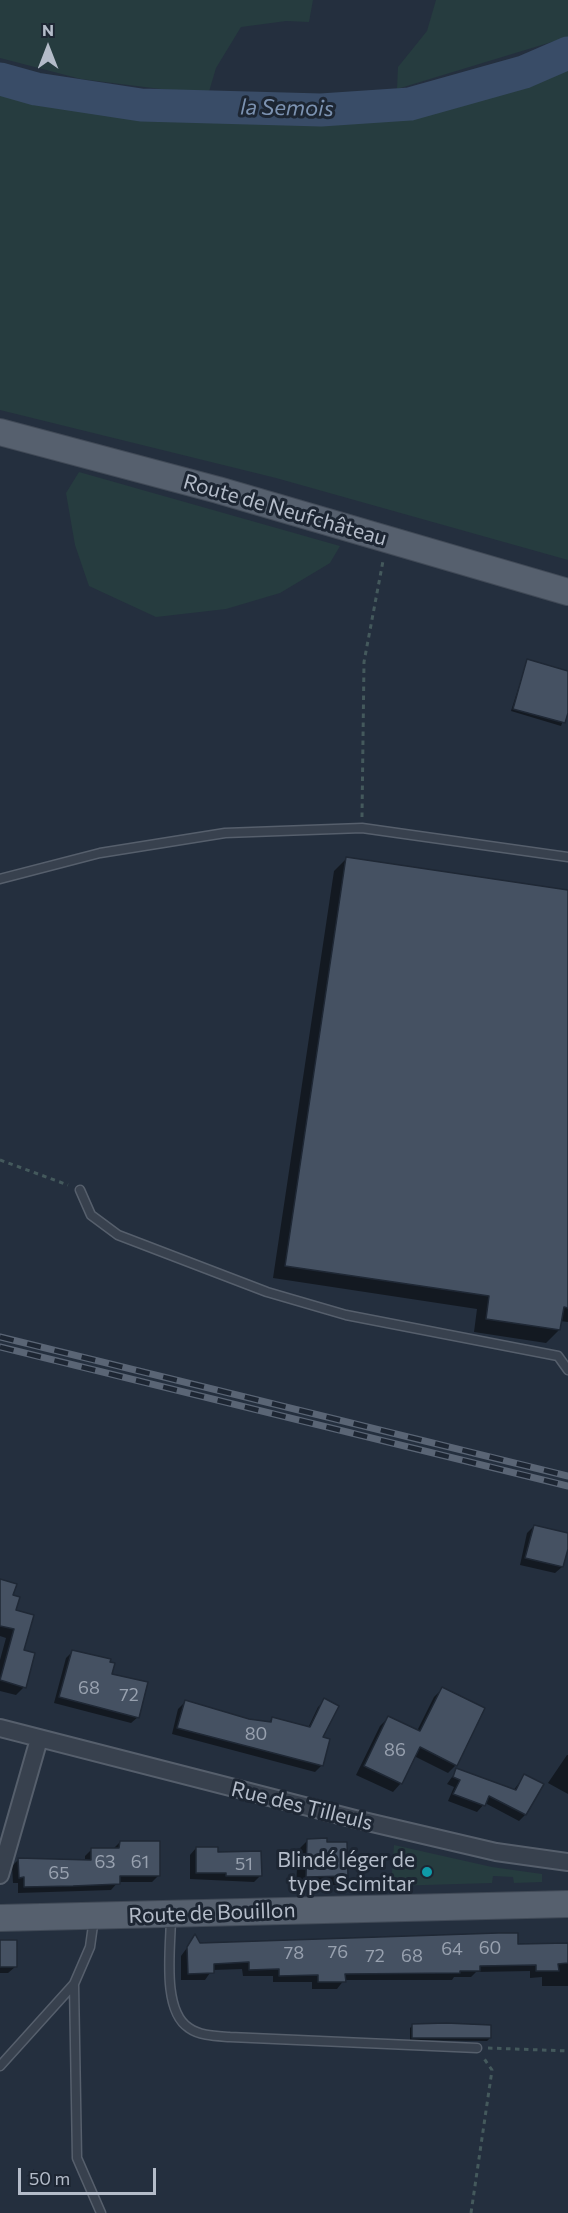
<!DOCTYPE html>
<html>
<head>
<meta charset="utf-8">
<style>
  body { margin:0 }
  #map { position:relative; width:568px; height:2213px; overflow:hidden; background:#242f3e; font-family:Commissioner,sans-serif }
  canvas { display:block }
  .north { position:absolute; left:18px; top:18px; width:60px; height:60px; -webkit-text-stroke:4px #1d2633; paint-order:stroke; rotate:0deg; font-size:16px; font-weight:700; line-height:24px; text-align:center; color:#b4bcc9 }
  .north::after { content:''; display:block; margin:auto; width:21px; height:27px; background:#b4bcc9; clip-path:polygon(50% 0,100% 100%,50% 72%,0 100%) }
  .scale { position:absolute; left:18px; top:2168px; width:138px; height:27px; box-sizing:border-box; border:3px solid #b4bcc9; border-top:0; padding-left:8px; font-size:18px; line-height:21px; white-space:nowrap; color:#b4bcc9; -webkit-text-stroke:4px #1d2633; paint-order:stroke }
</style>
</head>
<body>
<div id="map">
<canvas width="568" height="2213"></canvas>
<div class="north">N</div>
<div class="scale">50 m</div>
</div>
<script>
const context = document.querySelector('canvas').getContext('2d');
context.lineJoin = 'round';
function fillPath(path, color) { context.fillStyle = color; context.fill(path, 'evenodd'); }
function stroke(path, color, width, dash) { context.strokeStyle = color; context.lineWidth = width; context.lineCap = dash ? 'butt' : 'round'; context.setLineDash(dash || []); context.stroke(path); }
function write(font, color, halo, rows, align = 'center') {
  context.font = font + ' Commissioner,sans-serif'; context.lineWidth = 6; context.setLineDash([]); context.textBaseline = 'middle'; context.strokeStyle = halo; context.fillStyle = color; for (const [text, x, y, turn = 0] of rows) {
    context.save(); context.translate(x, y); context.rotate((+turn || 0) * Math.PI / 180); context.textAlign = isNaN(turn) ? turn : align; if (halo) context.strokeText(text, 0, 0); context.fillText(text, 0, 0); context.restore();
  }
}
const green = new Path2D(`
  M0,0H313L309,22L286,21L241,27L216,68L208,95L81,79L0,58Z
  M436,0H568V37L397,89L398,67L427,31Z
  M568,68V560L276,478L0,410V92L34,102L140,120L319,122L414,117L528,86Z
  M79,472L340,546L330,563L280,593L226,609L156,617L89,586L75,545L66,493Z
  M394,1845L492,1867L542,1874V1882L514,1883L513,1877L493,1876L492,1883L391,1886Z`);
const shadow = new Path2D(`
  M527,661L568,672V708L561,726L511,711Z
  M347,858L568,891V1322L560,1321L559,1330L546,1343L474,1332L477,1309L273,1278L334,871Z
  M534,1526L568,1534L562,1567L555,1573L520,1565L527,1533Z
  M0,1581L11,1596L22,1651L24,1687L16,1695L0,1691V1660L6,1638L0,1636Z
  M73,1651L110,1675L138,1717L131,1723L54,1703L66,1658Z
  M442,1689L456,1765L448,1773L414,1756L401,1783L393,1792L356,1775L380,1726L388,1718L417,1731L434,1697Z
  M325,1700L321,1738L322,1765L315,1772L172,1734L178,1709L185,1702L249,1720L268,1723L273,1718L308,1728L318,1707Z
  M567,1755H568V1794L548,1783Z
  M457,1770L513,1791L525,1775V1815L519,1821L485,1803L477,1812L448,1801L454,1787L447,1784Z
  M308,1840L347,1875L337,1885L296,1886L298,1850Z
  M120,1842L159,1875L152,1882H118L111,1890L18,1893V1883H13L12,1866L19,1859L85,1861V1856L91,1850L113,1849Z
  M196,1848L217,1854L261,1875L254,1882L190,1879V1855Z
  M195,1937L199,1944H568V1986H542V1977L530,1978V1971L476,1972L471,1977H454L452,1980H344L337,1989H312V1982H273V1976H243L242,1969L212,1970L205,1980H181V1956Z
  M0,1941L15,1967L8,1973H0Z
  M413,2025L490,2038L487,2041L410,2040V2028Z`);
const river = new Path2D(`
  M0,79L36,89L141,105L321,110L410,104L524,72L568,53`);
const building = new Path2D(`
  M527,659L568,671V713L565,723L513,709Z
  M346,857L568,890V1308L564,1307L560,1330L486,1319L489,1296L285,1266Z
  M534,1525L568,1533V1549L563,1567L525,1558Z
  M0,1579L17,1584L13,1595L20,1597L16,1610L34,1615L24,1650L35,1653L26,1688L0,1680L14,1629L0,1626Z
  M72,1650L111,1659L110,1662L115,1663L112,1674L148,1682L139,1718L59,1697Z
  M442,1687L485,1708L457,1766L420,1747L402,1784L364,1766L388,1716L420,1731Z
  M324,1698L339,1706L323,1737L330,1739L323,1766L177,1728L185,1700L249,1719L271,1722L272,1717L310,1727Z
  M456,1768L516,1790L524,1774L544,1784L526,1815L489,1796L485,1806L453,1794L460,1780L453,1777Z
  M327,1838V1842H347L348,1876L306,1877L307,1839Z
  M120,1841H160V1876H120V1884L73,1886L24,1887V1877L19,1878L18,1858L91,1860V1848H119Z
  M196,1847H218V1852L261,1851L262,1876H226V1873H196Z
  M498,1933H518V1944L568,1943V1963L558,1964L559,1971H536V1965L480,1966V1971H460V1973L345,1974L346,1982H318V1975L279,1976V1969L249,1970V1962L214,1964V1973L188,1974L187,1947L195,1934L200,1943Z
  M0,1940H17V1967H0Z
  M446,2023L491,2025V2038H412V2024Z`);
const path = new Path2D(`
  M362,817L364,662L383,561
  M0,1160L68,1185
  M488,2048L568,2051
  M471,2213L492,2070L483,2057`);
const service = new Path2D(`
  M0,879L100,853L225,833L362,828L568,857
  M80,1190L91,1215L118,1235L267,1292L346,1315L558,1356L568,1370
  M171,1916C171,1946 161,2010 189,2028C200,2036 217,2036 230,2037L477,2048
  M74,1984L77,2158L101,2213
  M0,2066L74,1984L90,1947L94,1918`);
const minor = new Path2D(`
  M0,1728L355,1819L496,1852L568,1862
  M0,1875L39,1739`);
const primary = new Path2D(`
  M0,432L218,490L568,592
  M0,1918L568,1904`);
const rail = new Path2D(`
  M0,1337L568,1476
  M0,1347L568,1486`);
const markers = [
  [427,1872,6,"#0f9aa8"]
];
const numberNames = [
  ["68",89,1688],
  ["72",129,1695],
  ["80",256,1734],
  ["86",395,1750],
  ["63",105,1862],
  ["61",140,1862],
  ["51",244,1864],
  ["65",59,1873],
  ["60",490,1948],
  ["64",452,1949],
  ["76",338,1952],
  ["78",294,1953],
  ["72",375,1956],
  ["68",412,1956]
];
const streetNames = [
  ["Route de Neufchâteau",285,510,16],
  ["Rue des Tilleuls",302,1806,14],
  ["Route de Bouillon",212,1913,-2]
];
const poiNames = [
  ["Blindé léger de",415,1860],
  ["type Scimitar",415,1884]
];
const waterNames = [
  ["la Semois",287,108,1]
];
fillPath(green, '#263c3f');
fillPath(shadow, '#0007');
stroke(river, '#394c67', 33);
fillPath(building, '#455162');
stroke(building, '#1f2835', 1.5);
stroke(service, '#565f6c', 11);
stroke(minor, '#565f6c', 20);
stroke(primary, '#414a57', 28);
stroke(path, '#44595c', 3, [4.5, 4.5]);
stroke(service, '#38414e', 8);
stroke(minor, '#38414e', 16);
stroke(primary, '#56606e', 26);
stroke(rail, '#5a6575', 7);
stroke(rail, '#1d2633', 4.5, [14]);
for (const [x, y, r, color] of markers) { const dot = new Path2D(); dot.arc(x, y, r, 0, 2 * Math.PI); context.fillStyle = color; context.fill(dot); stroke(dot, '#1d2633', 2); }
write('18px', '#98a1af', null, numberNames);
write('21px', '#b4bcc9', '#1d2633', streetNames);
write('21px', '#b4bcc9', '#1d2633', poiNames, 'right');
write('italic 22px', '#7c92b1', '#1d2633', waterNames);
</script>
</body>
</html>
